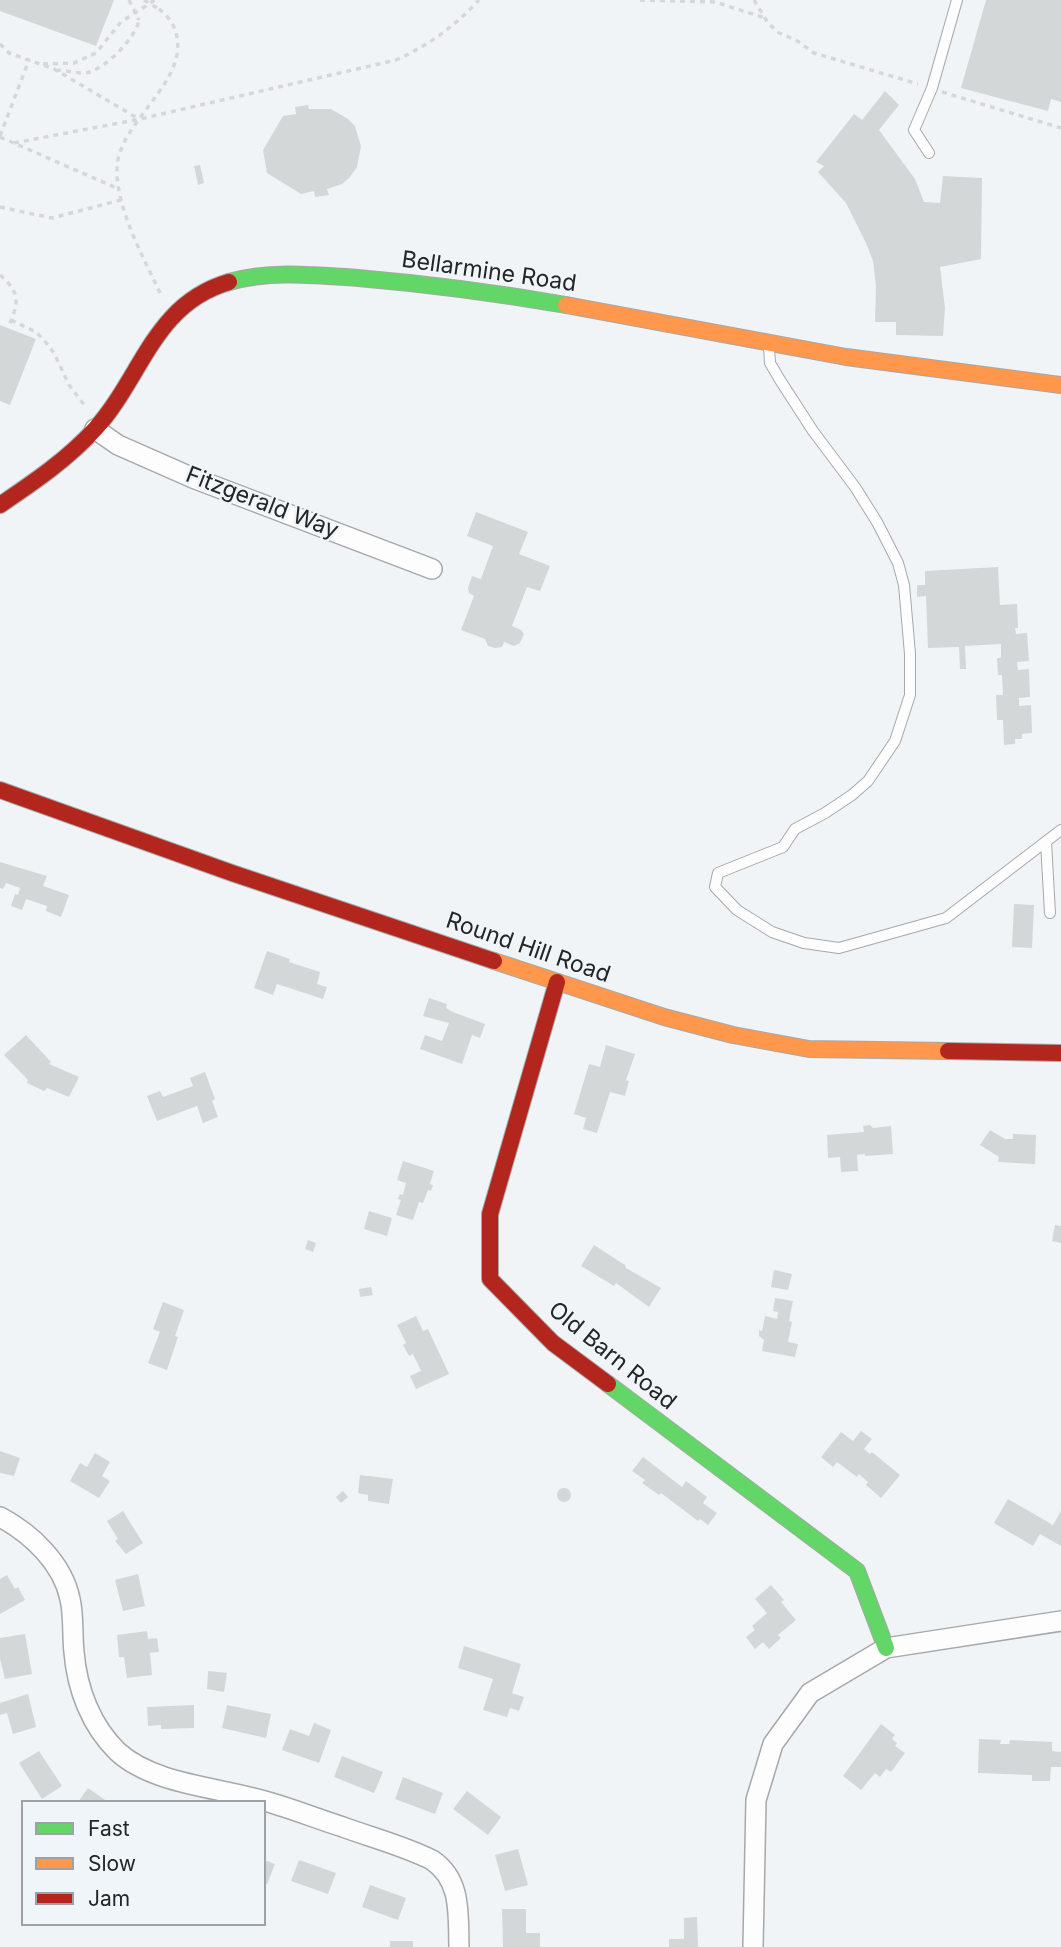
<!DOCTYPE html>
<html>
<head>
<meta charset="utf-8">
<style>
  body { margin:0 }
  #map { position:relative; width:1061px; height:1947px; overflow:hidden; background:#f1f4f6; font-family:Inter,sans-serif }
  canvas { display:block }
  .legend { position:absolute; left:21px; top:1800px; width:245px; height:126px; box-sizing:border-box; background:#eff5f8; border:2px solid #9da2a4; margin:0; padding:9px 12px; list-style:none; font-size:21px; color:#232526 }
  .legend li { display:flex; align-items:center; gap:14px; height:35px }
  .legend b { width:35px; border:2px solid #9da2a4 }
</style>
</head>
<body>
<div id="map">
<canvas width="1061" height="1947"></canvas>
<ul class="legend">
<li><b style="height:9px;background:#63d668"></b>Fast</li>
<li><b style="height:9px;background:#ff974d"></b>Slow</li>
<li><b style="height:9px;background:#b3261e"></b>Jam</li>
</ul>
</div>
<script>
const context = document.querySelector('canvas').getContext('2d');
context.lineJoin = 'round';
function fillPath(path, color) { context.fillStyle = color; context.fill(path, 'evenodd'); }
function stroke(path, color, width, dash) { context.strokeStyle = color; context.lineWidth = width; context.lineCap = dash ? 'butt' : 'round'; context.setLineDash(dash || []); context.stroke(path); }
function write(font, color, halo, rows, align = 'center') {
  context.font = font + ' Inter,sans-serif'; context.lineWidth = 5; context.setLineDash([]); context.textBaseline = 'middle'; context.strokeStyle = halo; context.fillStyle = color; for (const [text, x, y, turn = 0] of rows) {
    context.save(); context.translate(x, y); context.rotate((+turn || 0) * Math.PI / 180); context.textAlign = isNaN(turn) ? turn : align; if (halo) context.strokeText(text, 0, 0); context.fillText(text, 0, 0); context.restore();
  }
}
const building = new Path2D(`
  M0,0H114L96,46L0,11Z
  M986,0H1061V102L1051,99L1048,111L961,88Z
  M885,91L899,105L879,130L915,179L924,202L940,203L943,176L982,178L981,259L940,267L945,308L943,336L896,335V322H875L876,286L873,261L866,243L846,203L818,172L824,166L816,162L854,114L862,120Z
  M308,105L309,109H331L348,119L355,126L361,146L357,167L349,178L342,184L327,189L329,195L315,197L314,191L301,194L267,173L263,150L283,116L296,114L295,107Z
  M200,165L204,183L198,185L194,166Z
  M0,325L36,339L10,405L0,401Z
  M476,512L528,532L519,554L550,566L540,591L527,587L512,626L521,630L524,634L520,643L514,646L504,642L502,647L495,648L488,646L485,639L461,630L474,596L469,593L468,588L472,576L481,579L493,546L467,536Z
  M998,567L1000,605L1017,604L1018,628H1015L1016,634L1027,633L1029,661L1017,662L1018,670L1029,669L1030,697L1019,698V706L1031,705L1032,733L1022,734V739H1015V744L1004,745L1003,720H997L996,695H1003L1002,675H998L997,658H1001V644L965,646L966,669H960L959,647L928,648L926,596L917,597V585H925V571Z
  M0,862L47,876L43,886L69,895L61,917L46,911L47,906L26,899L22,910L11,906L15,894L18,895L20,888L6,883L3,889L0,888Z
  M1014,904L1034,905L1032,948L1012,947Z
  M267,951L290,959L289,962L320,972L317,984L327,987L323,999L277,984L273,995L254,988Z
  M429,998L447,1004L446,1008L453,1012L485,1024L480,1038L472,1035L462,1064L420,1049L425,1035L442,1041L449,1023L423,1016Z
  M26,1035L51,1062L49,1064L79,1077L69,1097L47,1088L44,1091L27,1083L28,1080L4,1055Z
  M606,1045L635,1054L626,1080L629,1081L625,1096L610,1092L597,1133L583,1129L586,1118L574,1114L589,1064L600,1067Z
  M205,1072L215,1099L212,1101L218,1117L203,1123L197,1106L157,1121L147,1096L160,1091L163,1097L193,1086L190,1078Z
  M870,1125L873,1128L891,1126L893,1154L865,1156V1154L857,1155L858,1171L841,1172L840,1157L828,1158L827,1135L864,1132L863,1126Z
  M990,1130L1005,1139H1013V1134L1036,1135L1035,1164L998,1162L999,1157L980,1145Z
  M403,1161L434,1171L430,1184L433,1185L431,1191L428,1190L423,1203L419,1202L413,1220L396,1215L401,1200L398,1199L400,1194L403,1195L406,1183L397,1180Z
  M369,1211L392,1218L387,1236L364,1229Z
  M1055,1225L1061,1226V1243L1052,1241Z
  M308,1240L316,1243L313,1252L305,1249Z
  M594,1245L625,1265L626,1268L661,1288L649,1307L616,1283L614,1286L581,1266Z
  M774,1270L792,1274L788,1290L771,1287Z
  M371,1287L373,1295L360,1297L359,1289Z
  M775,1298L793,1301L789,1321L792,1322L788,1342L798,1344L795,1357L762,1351L764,1340L759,1336V1330L762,1331L765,1316L777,1319L778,1312L773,1311Z
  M163,1302L184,1310L175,1336L178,1337L167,1370L148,1363L160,1332L153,1329Z
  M416,1316L423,1331L428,1329L449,1374L416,1389L410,1376L421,1371L413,1354L409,1356L403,1345L406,1343L397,1325Z
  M861,1431L872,1439L864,1449L870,1454L872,1452L900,1475L881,1498L866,1485L868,1482L859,1474L857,1477L837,1462L833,1467L821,1457L841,1432L853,1441Z
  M0,1451L20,1458L14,1476L0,1473Z
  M95,1453L110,1462L102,1476L110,1481L99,1498L70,1481L80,1463L87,1467Z
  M643,1457L682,1487L686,1481L707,1497L703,1503L717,1513L708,1525L700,1519L698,1521L661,1493L659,1495L642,1483L645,1480L632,1471Z
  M360,1475L393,1479L389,1504L368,1501V1495L358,1493Z
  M557 1495a7 7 0 1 1 14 0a7 7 0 1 1-14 0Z
  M343,1491L348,1497L341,1503L336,1497Z
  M1008,1499L1053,1525L1061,1511V1546L1040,1534L1033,1546L994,1523Z
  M123,1511L143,1543L126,1554L115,1541L118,1539L107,1521Z
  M138,1574L145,1606L123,1611L115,1580Z
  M7,1575L15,1589L18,1587L25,1600L0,1614V1579Z
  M771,1585L784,1600L781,1602L796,1620L778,1635L781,1638L769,1649L763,1642L755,1649L746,1637L755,1630L752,1626L767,1613L755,1599Z
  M147,1631L148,1639L157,1638L159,1652L150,1653L152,1675L127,1678L124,1657H119L117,1635Z
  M25,1634L32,1674L5,1679L0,1659V1638Z
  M464,1646L521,1664L512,1693L524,1697L519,1711L510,1708L507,1717L483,1710L493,1679L458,1668Z
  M208,1671L227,1673L224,1692L207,1689Z
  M28,1694L36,1727L13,1734L7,1713L0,1715V1703Z
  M194,1705V1728L161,1729V1725L148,1726L147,1707Z
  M227,1705L271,1714L266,1738L222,1728Z
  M314,1723L331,1730L319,1763L282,1750L290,1729L309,1736Z
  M881,1724L895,1735L892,1739L897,1743L895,1746L905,1753L891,1772L886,1769L880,1777L875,1773L861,1790L843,1776Z
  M979,1739L1001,1740L1000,1744H1009L1010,1740L1052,1742V1751L1061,1752V1767H1051L1050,1781H1032V1775L978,1773Z
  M39,1751L62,1786L42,1799L19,1763Z
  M342,1756L383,1772L374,1793L334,1777Z
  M403,1777L443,1793L435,1814L395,1799Z
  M88,1788L108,1802H78Z
  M467,1791L501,1817L488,1835L453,1809Z
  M518,1849L528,1885L505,1891L495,1855Z
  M264,1860L275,1864L267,1884L264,1883Z
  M299,1860L336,1873L328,1894L291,1881Z
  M370,1885L406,1898L398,1920L362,1907Z
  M502,1909H526V1933H540V1947H503Z
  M697,1917L698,1947H669V1939H684V1918Z
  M390,1941H413V1947H390Z`);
const path = new Path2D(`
  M640,0L715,2L765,18
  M754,0L768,23L779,33L796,40L814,53L918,84
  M159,9C164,13 170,19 173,25C198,78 117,120 117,169C116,209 144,258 161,295
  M0,44L9,53L54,69L139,119
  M43,64L74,63L96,53L121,22L155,0
  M56,70C66,70 81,75 90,72C108,66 136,37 139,20
  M942,92L1061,128
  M0,136L29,60
  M0,137L119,189
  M14,143L140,119L396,60C429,45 455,26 479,0
  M0,207L52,218L121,200
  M0,275C22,294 18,304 8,328
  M11,320L36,332L44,340L54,353L69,385L85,406`);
const lane = new Path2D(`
  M929,153L914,130L932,88L957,0
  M769,347L770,363L780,380L813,431L855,487L877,522L898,563L904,585L910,654V695L895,741L868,781L852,795L825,813L795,829L783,847L718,873L715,887L737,910L772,932L804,943L839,948L946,918L1061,830
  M1046,842L1050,913`);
const street = new Path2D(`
  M95,429L118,445L193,478L432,569
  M0,1517C32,1534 63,1564 70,1599C74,1616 72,1635 74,1652C77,1689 91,1726 118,1752C152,1783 214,1787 257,1799C286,1806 314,1818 343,1827C373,1838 404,1846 432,1860C462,1880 458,1915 459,1947
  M753,1947L756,1800L773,1744L810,1693L886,1648L1061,1621`);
const fast = new Path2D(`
  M229,282C270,270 315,275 358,278C428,284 497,293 566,305
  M608,1384L857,1571L886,1648`);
const slow = new Path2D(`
  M566,305L846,357L1061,385
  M494,961L664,1017L733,1035L809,1049L948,1051`);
const jam = new Path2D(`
  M0,505C34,482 68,459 96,428C143,375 154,304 229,282
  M0,790L232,873L494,961
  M557,982L490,1214V1279L553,1343L608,1384
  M948,1051L1061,1053`);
const pathBridge = new Path2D(`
  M129,0L139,20
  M144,0L159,9`);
const streetNames = [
  ["Bellarmine Road",489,272,8],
  ["Fitzgerald Way",262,503,21],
  ["Round Hill Road",528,948,19],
  ["Old Barn Road",612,1356,39]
];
fillPath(building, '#d4d7d8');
stroke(lane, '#a6a8a9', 12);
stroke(street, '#a6a8a9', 22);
stroke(fast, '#a6a8a9', 18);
stroke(slow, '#a6a8a9', 18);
stroke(jam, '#a6a8a9', 18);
stroke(path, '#d7d7d7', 3.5, [5, 5]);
stroke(lane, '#fdfdfe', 10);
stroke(street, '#fdfdfe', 19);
stroke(fast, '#63d668', 16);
stroke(slow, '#ff974d', 16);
stroke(jam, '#b3261e', 16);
stroke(pathBridge, '#d7d7d7', 3.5, [5, 5]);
write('23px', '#232526', '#eff5f8', streetNames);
</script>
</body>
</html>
